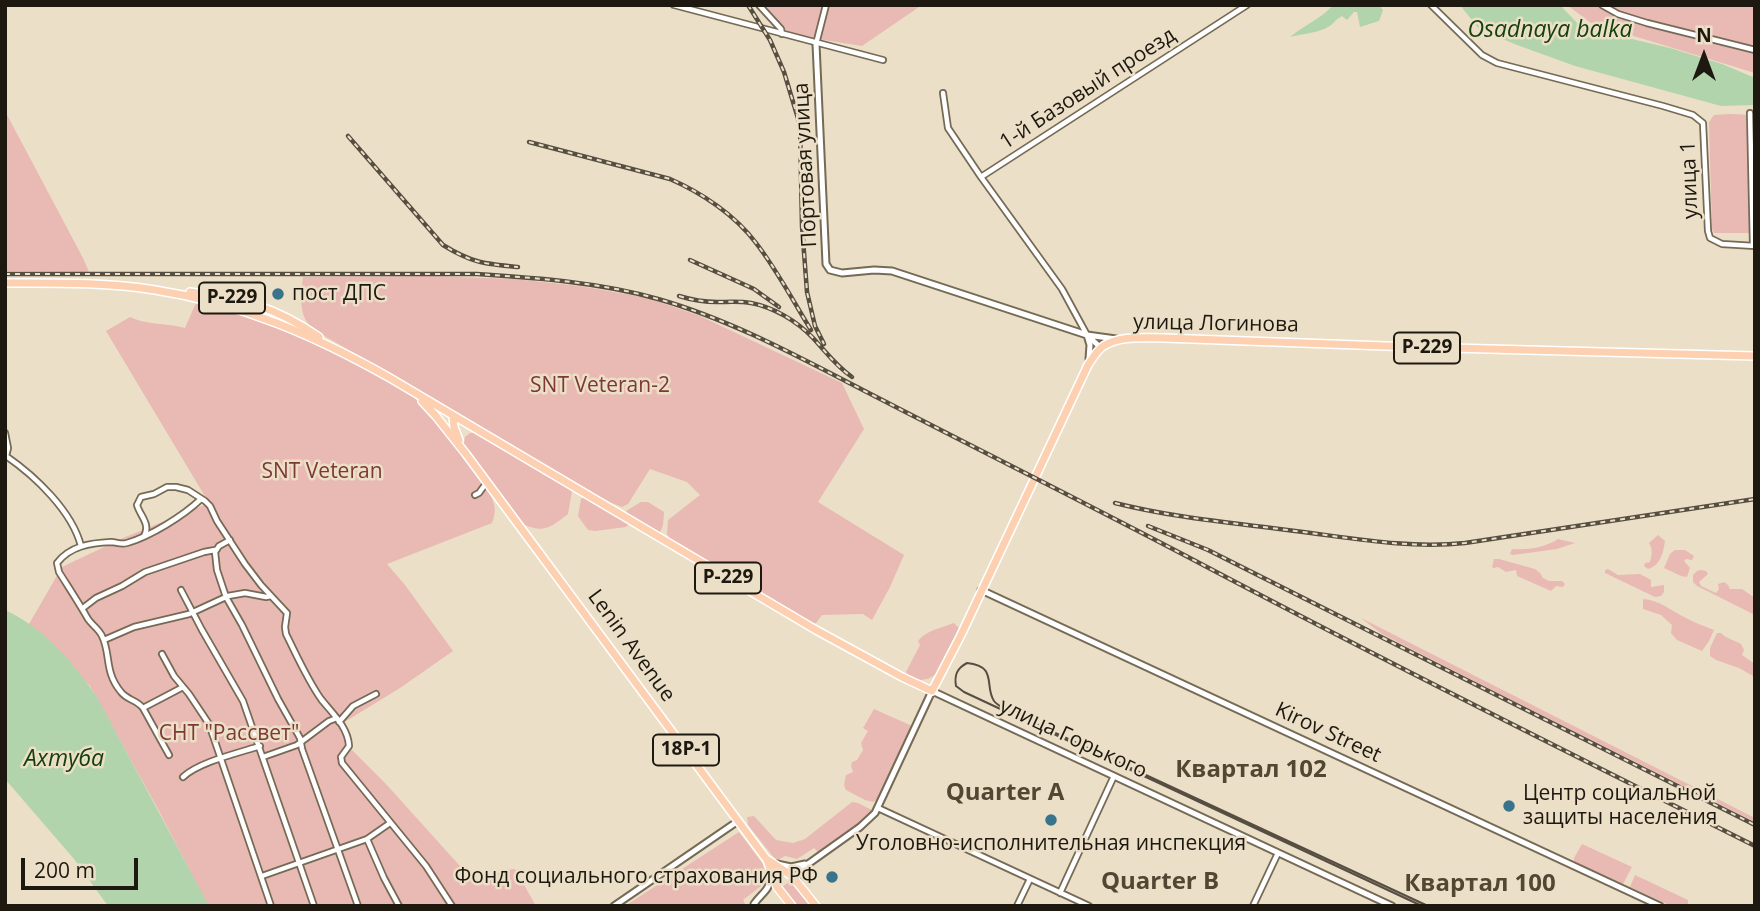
<!DOCTYPE html>
<html>
<head>
<meta charset="utf-8">
<style>
  body { margin:0 }
  #map { position:relative; width:1760px; height:911px; overflow:hidden; background:#ecdfc7; font-family:"Open Sans",sans-serif }
  canvas { display:block }
  .frame { position:absolute; inset:0; border:7px solid #1e1910; pointer-events:none }
  .north { position:absolute; left:1669px; top:21px; width:70px; height:70px; -webkit-text-stroke:5px #ecdfc7; paint-order:stroke; rotate:0deg; font-size:19px; font-weight:700; line-height:28px; text-align:center; color:#1e1910 }
  .north::after { content:''; display:block; margin:auto; width:24px; height:32px; background:#1e1910; clip-path:polygon(50% 0,100% 100%,50% 72%,0 100%) }
  .scale { position:absolute; left:21px; top:858px; width:117px; height:32px; box-sizing:border-box; border:4px solid #1e1910; border-top:0; padding-left:9px; font-size:21px; line-height:24px; white-space:nowrap; color:#1e1910; -webkit-text-stroke:5px #ecdfc7; paint-order:stroke }
</style>
</head>
<body>
<div id="map">
<canvas width="1760" height="911"></canvas>
<div class="frame"></div>
<div class="north">N</div>
<div class="scale">200 m</div>
</div>
<script>
const context = document.querySelector('canvas').getContext('2d');
context.lineJoin = 'round';
function fillPath(path, color) { context.fillStyle = color; context.fill(path, 'evenodd'); }
function stroke(path, color, width, dash) { context.strokeStyle = color; context.lineWidth = width; context.lineCap = dash ? 'butt' : 'round'; context.setLineDash(dash || []); context.stroke(path); }
function write(font, color, halo, rows, align = 'center') {
  context.font = font + ' "Open Sans",sans-serif'; context.lineWidth = 5; context.setLineDash([]); context.textBaseline = 'middle'; context.strokeStyle = halo; context.fillStyle = color; for (const [text, x, y, turn = 0] of rows) {
    context.save(); context.translate(x, y); context.rotate((+turn || 0) * Math.PI / 180); context.textAlign = isNaN(turn) ? turn : align; if (halo) context.strokeText(text, 0, 0); context.fillText(text, 0, 0); context.restore();
  }
}
const green = new Path2D(`
  M755,5H922L862,46L780,33Z
  M1567,5H1755V73L1591,23Z
  M5,111L84,260L89,272L5,271Z
  M1729,114L1755,115V233H1714L1712,229L1709,122L1714,115Z
  M431,276L515,279L580,286L648,298L700,316L842,383L864,429L818,502L904,555L890,587L872,620L863,614L822,615L816,623L811,624L670,539L667,534L668,520L700,495L687,482L650,469L628,504L622,507L609,502L316,331C297,318 301,296 303,277Z
  M198,302L268,322L343,356L412,396L435,418L489,491C495,505 497,509 492,523L387,564L405,585L453,651L400,688L338,726L347,745L386,784L477,885L504,870L515,869L536,906H208L159,811L90,686L29,624L62,567L123,538L209,503L106,331L130,317C146,325 168,323 185,328L195,305Z
  M470,433H476L569,488L572,491L568,514C551,527 544,534 523,524L464,444L465,437Z
  M583,497L626,522L628,525L626,527L595,531L588,530L578,516L581,499Z
  M641,502H648L664,512L663,525L660,533L627,513L626,511Z
  M1658,535L1665,541C1663,553 1661,565 1648,569L1644,566L1645,563L1650,562C1652,554 1653,550 1649,543Z
  M1558,539L1575,543L1557,549L1513,555L1510,554L1512,549C1529,550 1544,548 1558,539Z
  M1675,550H1685L1694,556L1692,560L1686,559L1684,561L1690,568L1687,577L1681,576L1664,568L1670,554Z
  M1494,559H1499L1535,569L1540,573L1543,578L1549,581H1562L1565,584L1563,587L1556,586L1551,591L1517,576L1516,570L1506,572L1498,567L1494,568L1492,567Z
  M1608,569L1618,575L1640,574L1651,580V587L1664,585V592L1661,596L1655,597L1605,573V570Z
  M1701,570L1706,571L1708,574L1699,582L1701,586L1716,593L1719,589L1718,584L1724,582L1728,585L1730,589H1742L1755,598V615L1697,586L1693,582V575L1697,571Z
  M1643,599C1659,600 1672,611 1686,618C1695,623 1705,626 1714,630L1709,641L1702,651L1677,640L1671,633L1672,625L1661,615L1643,609Z
  M1361,618L1755,818V822L1480,684L1382,634Z
  M954,623L959,628L935,675C925,682 913,682 906,672L920,645L918,641C927,630 941,628 954,623Z
  M1717,633H1721L1724,636L1741,644L1744,650L1742,655L1755,664V677L1739,668L1716,660L1710,656V648Z
  M874,709L912,726L879,799L873,802L865,800L846,790L844,785L846,775L853,772L851,766L852,762L857,760L863,750L861,743L868,731L863,728Z
  M852,802L858,803L872,810L870,816L822,850L818,852L814,848L797,859L785,856L778,860L775,859L748,825L747,817L754,816L776,840L793,843L805,839Z
  M739,832L763,864L764,870L761,873V886L743,900L746,906H625Z
  M1582,844L1632,867L1623,884L1574,862V858Z
  M1635,875L1688,900V906H1671L1630,887Z
  M790,881L793,882L811,906H794L782,889V887Z`);
const water = new Path2D(`
  M1333,5H1379L1383,10L1379,21L1360,27L1357,12H1354L1347,20L1342,16L1336,20C1327,33 1305,33 1290,37C1304,25 1321,19 1333,5Z
  M1460,5H1560L1581,27L1670,48L1722,64L1755,78V105L1721,106L1575,66L1517,45L1479,29Z
  M5,610C44,628 73,662 97,697L209,906H108L74,859L5,779Z`);
const minor = new Path2D(`
  M674,5L883,60
  M759,5L781,29L782,34
  M1431,5L1482,55L1497,63L1663,106L1693,115L1703,123L1708,231L1710,238L1722,244L1755,246
  M1602,5L1618,14L1647,23L1755,50
  M816,44L826,5
  M943,93L948,128L981,177L1062,289L1087,335
  M1750,113L1753,246
  M981,177L1247,5
  M5,433L8,448L6,456C35,476 72,511 81,546
  M475,495L479,493L487,482
  M144,536C151,524 140,516 137,505L141,497L154,494L167,487H176L188,490L205,501L210,506L217,521L245,564L261,585L287,613L285,627L286,634C297,656 307,679 321,699C332,713 348,727 349,746L341,757L342,763L426,866L452,906
  M230,540L219,546L215,552L217,570L226,597L242,625L278,699L300,738L302,749L358,906
  M181,590L202,630L243,701L314,906
  M83,608L96,598L122,586L145,572L204,552L215,550
  M104,640L134,627L189,614L228,596L245,593L266,597L271,596
  M162,654L174,676L189,694L209,724L271,906
  M143,708L183,687
  M339,722L353,706L376,694
  M169,755L143,708C137,700 127,700 121,692C104,672 111,654 102,636C99,629 92,625 88,619C79,603 69,588 59,572L57,563C70,546 90,543 111,542C117,542 120,545 127,543C151,536 183,516 201,499
  M263,757L297,745L329,721L337,718
  M183,777C199,762 238,753 260,746
  M878,808L1089,906
  M367,839L384,878L399,906
  M262,876L367,839L390,823
  M1060,893L1114,776
  M1017,906L1030,879
  M1253,906L1278,853`);
const tertiary = new Path2D(`
  M816,44L826,264L830,270L842,273L874,270L892,271L1087,335L1101,348
  M1089,359L1090,345L1087,335L1116,339
  M981,590L1660,906
  M777,864L791,867L805,864
  M798,882L797,877L801,869L860,827L875,813L932,691L1392,906
  M754,904C763,891 771,891 770,873
  M614,906L738,821`);
const primary = new Path2D(`
  M5,283C55,283 106,282 155,290C240,303 316,336 390,378L816,630L902,677L932,691L961,635L1088,365C1092,359 1096,352 1102,347C1119,335 1144,338 1164,338L1413,347L1755,356
  M190,292C243,299 274,306 319,337
  M422,401L435,415L466,454L767,860L777,887L792,906
  M453,416L454,427L459,440
  M768,860L792,876L816,906`);
const tram = new Path2D(`
  M1422,906L964,692L956,686C954,675 957,668 967,663C998,666 984,686 994,701C997,705 1003,708 1008,711L1428,906`);
const rail = new Path2D(`
  M748,5L770,40L784,72L800,125L802,226L807,292L815,326L824,344
  M348,136L443,245C472,263 485,264 518,267
  M529,142L670,179C702,193 735,215 756,243C777,270 793,301 811,330
  M690,260L754,289L779,307
  M5,274H476C537,278 599,282 658,299C739,322 815,366 890,404C995,458 1101,511 1205,566C1387,662 1571,754 1755,846
  M679,296C692,300 704,302 717,302C728,302 740,301 751,303C773,307 797,321 813,338C826,352 836,366 852,377
  M1115,503C1174,518 1235,523 1295,531C1352,538 1408,549 1465,543L1755,499
  M1148,526L1208,550L1755,825`);
const markers = [
  [278,294,7,"#38748b"],
  [1509,806,7,"#38748b"],
  [1051,820,7,"#38748b"],
  [832,877,7,"#38748b"]
];
const shields = [
  [232,298,66],
  [1427,348,66],
  [728,578,66],
  [686,750,66]
];
const shieldNames = [
  ["Р-229",232,298],
  ["Р-229",1427,348],
  ["Р-229",728,578],
  ["18Р-1",686,750]
];
const streetNames = [
  ["1-й Базовый проезд",1088,89,-33],
  ["Портовая улица",806,165,-93],
  ["улица 1",1690,180,-92],
  ["улица Логинова",1216,324,1],
  ["Lenin Avenue",631,646,54],
  ["Kirov Street",1328,733,25],
  ["улица Горького",1073,739,25]
];
const poiNames = [
  ["пост ДПС",292,294],
  ["Центр социальной",1523,794],
  ["защиты населения",1523,818],
  ["Уголовно-исполнительная инспекция",1051,844,"center"],
  ["Фонд социального страхования РФ",818,877,"right"]
];
const parkNames = [
  ["SNT Veteran-2",600,386],
  ["SNT Veteran",322,472],
  ["СНТ \"Рассвет\"",229,734]
];
const waterNames = [
  ["Osadnaya balka",1550,30],
  ["Ахтуба",64,759]
];
const quarterNames = [
  ["Квартал 102",1251,770],
  ["Quarter A",1005,793],
  ["Quarter B",1160,882],
  ["Квартал 100",1480,884]
];
fillPath(green, '#e9b9b3');
fillPath(water, '#b2d4ac');
stroke(minor, '#756a55', 8);
stroke(tertiary, '#756a55', 9);
stroke(primary, '#fff', 10);
stroke(minor, '#fff', 4.5);
stroke(tertiary, '#fff', 5);
stroke(primary, '#fcd0b1', 7);
stroke(tram, '#564e41', 2);
stroke(rail, '#564e41', 4.5);
stroke(rail, '#ecdfc7', 2, [5]);
for (const [x, y, r, color] of markers) { const dot = new Path2D(); dot.arc(x, y, r, 0, 2 * Math.PI); context.fillStyle = color; context.fill(dot); stroke(dot, '#ecdfc7', 2.5); }
for (const [x, y, w] of shields) { const box = new Path2D(); box.roundRect(x - w / 2, y - 15.5, w, 31, 5); context.fillStyle = '#ecdfc7'; context.fill(box); stroke(box, '#1e1910', 2); }
write('bold 19px', '#1e1910', null, shieldNames);
write('21px', '#1e1910', '#ecdfc7', streetNames);
write('21px', '#1e1910', '#ecdfc7', poiNames, 'left');
write('21px', '#7d3934', '#ecdfc7', parkNames);
write('italic 23px', '#14410b', '#ecdfc7', waterNames);
write('bold 24px', '#524733', '#ecdfc7', quarterNames);
</script>
</body>
</html>
